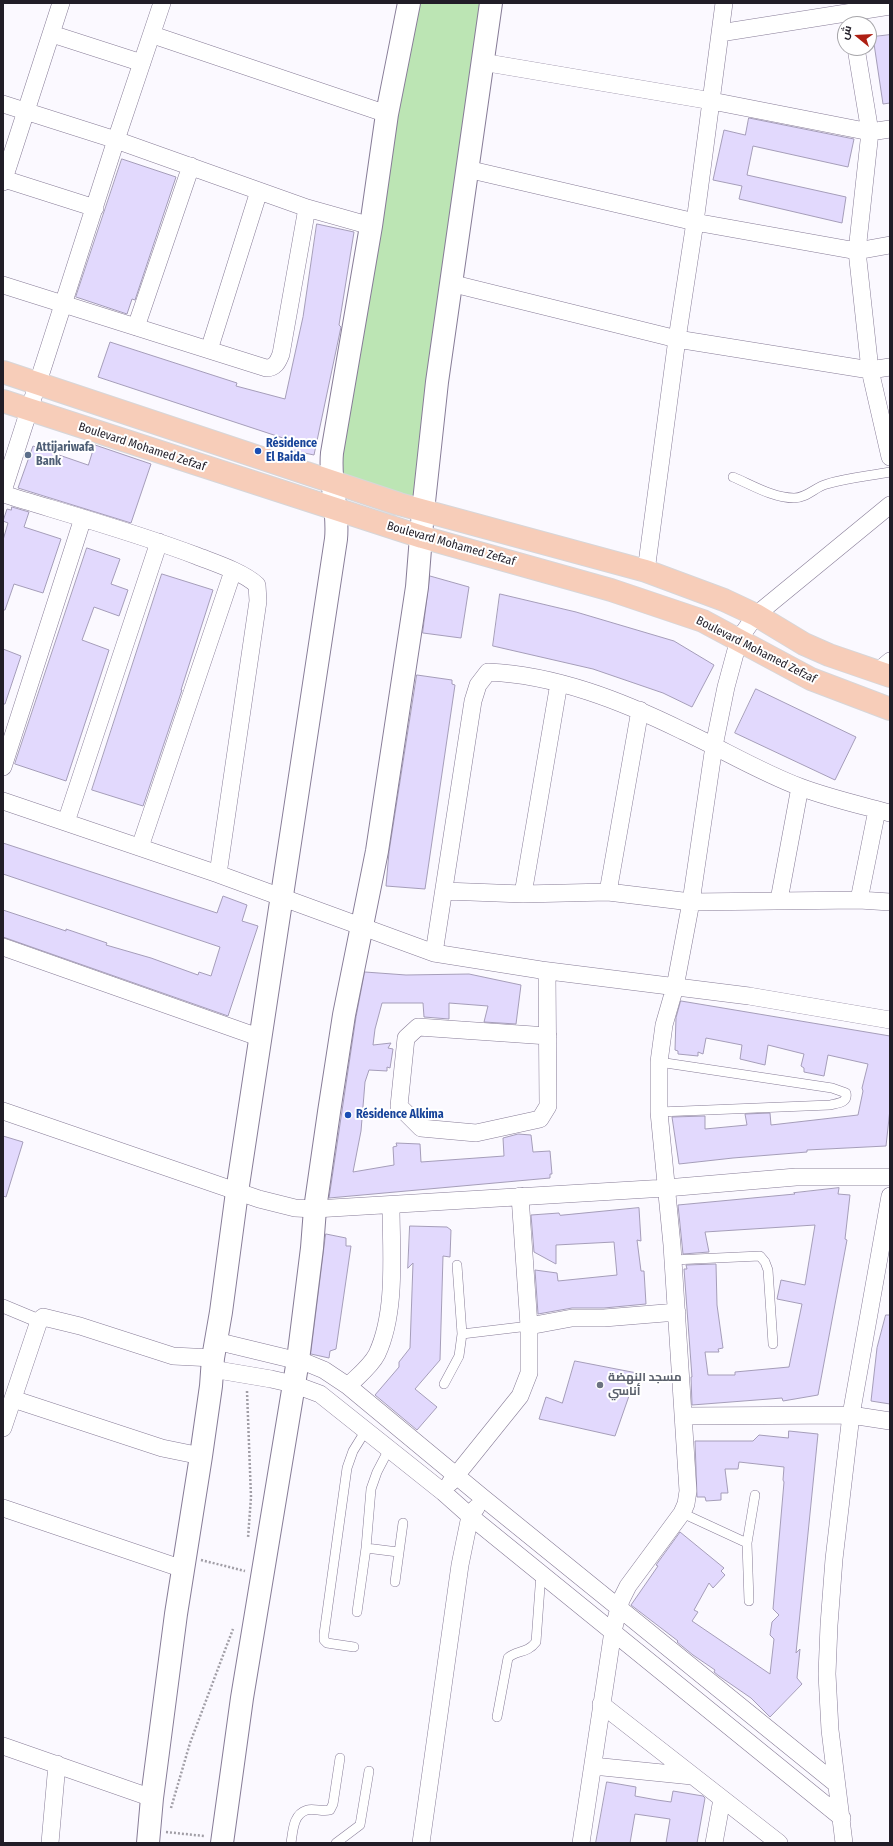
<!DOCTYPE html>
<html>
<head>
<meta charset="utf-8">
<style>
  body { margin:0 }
  #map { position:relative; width:893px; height:1846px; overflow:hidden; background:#fbf9ff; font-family:"Fira Sans Condensed",Cairo,sans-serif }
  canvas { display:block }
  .frame { position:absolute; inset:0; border:4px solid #211d27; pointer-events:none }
  .north { position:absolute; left:837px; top:16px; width:40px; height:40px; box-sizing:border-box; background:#fff; border:1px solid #a6a5a9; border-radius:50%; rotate:288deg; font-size:11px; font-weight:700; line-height:16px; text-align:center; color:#211d27 }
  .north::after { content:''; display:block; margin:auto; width:14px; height:18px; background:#ae1f13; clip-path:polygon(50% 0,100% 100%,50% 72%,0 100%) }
</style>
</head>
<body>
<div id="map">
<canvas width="893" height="1846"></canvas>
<div class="frame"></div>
<div class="north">ش</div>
</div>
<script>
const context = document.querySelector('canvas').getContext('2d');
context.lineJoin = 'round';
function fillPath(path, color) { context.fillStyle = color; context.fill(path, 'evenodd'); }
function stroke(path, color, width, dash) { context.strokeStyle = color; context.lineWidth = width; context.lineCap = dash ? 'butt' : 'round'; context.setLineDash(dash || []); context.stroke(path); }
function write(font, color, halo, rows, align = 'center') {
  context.font = font + ' "Fira Sans Condensed",Cairo,sans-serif'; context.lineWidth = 4; context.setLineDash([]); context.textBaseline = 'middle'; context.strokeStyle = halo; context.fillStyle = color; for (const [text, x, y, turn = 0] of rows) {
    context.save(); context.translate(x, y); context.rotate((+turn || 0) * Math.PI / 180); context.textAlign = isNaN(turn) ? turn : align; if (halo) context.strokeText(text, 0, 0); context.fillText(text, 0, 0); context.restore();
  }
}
const green = new Path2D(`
  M404,3H484L412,504L327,477Z`);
const building = new Path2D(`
  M890,35V103L883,104L873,37Z
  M749,118L854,139L848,167L753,146L747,175L846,197L842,223L739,199L742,186L713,180L724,130L745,135Z
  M122,159L176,177L135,300L132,299L127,314L76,297Z
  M317,224L354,232L339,325L341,327L314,455L290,450L292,441L98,377L110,342L237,383L236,386L285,399L303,317Z
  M95,445L151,464L131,523L18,488L33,446L88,465Z
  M12,507L29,512L24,527L61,539L43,593L14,584L5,610H3V540L8,523L3,521L7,509L11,510Z
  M87,548L120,559L111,584L128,590L119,616L94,607L82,640L109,650L66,781L15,764Z
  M162,574L213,590L181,690H182L143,806L92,790Z
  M430,576L469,587L461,638L423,633Z
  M500,594L576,612L674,641L714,665L692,707L663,693L593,669L493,646Z
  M3,649L21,656L5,704H3Z
  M417,675L452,680V684L455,685L425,889L386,886L389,852Z
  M756,689L856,737L835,780L735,733Z
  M3,843L217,913L223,896L247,905L242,921L258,926L228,1016L3,937V910L66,931V929L107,943L106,945L151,958L198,975L199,972L211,976L220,947L3,874Z
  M365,972L406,975L469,974L521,985L516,1024L484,1022L488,1006L449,1003V1019L424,1017L423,1003H382L375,1029L373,1045L391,1043L388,1048L393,1049L390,1068L387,1067V1071L369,1070L365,1082L361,1131L353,1172L394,1165L393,1147L397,1146L396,1143L420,1144L421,1162L504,1156L503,1138L518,1134L531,1135L533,1152L550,1151L552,1174H550V1178L329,1198L356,1017Z
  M681,1001L890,1036V1109L886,1146L807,1150V1152L795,1153L733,1158L679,1164L672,1117L705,1116V1129L747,1125L745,1114L770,1113L771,1125L858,1115L863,1091L862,1088L868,1064L828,1055L824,1076L804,1072V1068L801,1066L804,1054L768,1045L765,1065L740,1059L742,1045L706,1038L703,1054L698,1052V1056L678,1054V1051L675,1050L676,1018Z
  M3,1136L23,1142L6,1197L3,1196Z
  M839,1188L838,1194L850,1195L845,1239L847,1240L818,1395L783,1401L782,1398L692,1405L691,1377H692L684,1269H687L686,1265L716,1264L717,1305L723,1348L718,1349L719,1352H705L708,1375H735V1372L789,1367L802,1304L777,1299L781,1280L805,1285L815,1225L705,1232L709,1252L683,1254L678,1205L795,1194L794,1193Z
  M639,1208L641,1241L637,1240L641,1271H644L646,1304L604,1308H572L538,1314L535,1270L557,1273L558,1281L617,1275L614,1242L556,1245V1264L534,1252L531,1215L559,1213L560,1215Z
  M410,1226L447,1227L451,1230L450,1257L443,1256L440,1360L415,1389L437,1407L417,1430L375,1395L399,1367V1362L410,1348L413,1263L408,1268Z
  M326,1234L346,1238V1246H351L336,1349L330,1351L329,1358L311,1354Z
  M886,1315H890V1404L871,1401L877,1348Z
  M575,1361L637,1373L615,1436L539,1419L546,1397L562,1403Z
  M789,1431L818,1434L796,1653L800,1649L797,1678L802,1684L770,1717L751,1698L719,1676L714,1672L715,1670L693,1655L677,1642L678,1641L631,1605L658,1566L656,1565L680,1532L724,1568L721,1571L725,1575L713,1588L709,1583L694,1610L698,1612L692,1621L770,1674L774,1639L770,1635L772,1622L779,1615L773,1609L784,1482L783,1480L784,1467L739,1462L738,1469H725L728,1493H721V1500L706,1501L705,1497H697L695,1441H753L759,1435L788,1438Z
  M607,1782L636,1787L635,1796L657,1800L671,1802L673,1791L703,1796L705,1798L697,1843H666L670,1819L635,1814L630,1843H596Z`);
const path = new Path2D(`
  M247,1391L251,1497L248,1538
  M201,1560L245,1571
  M171,1808L190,1743L233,1629
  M166,1832L204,1836`);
const service = new Path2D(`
  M733,477C752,485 773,498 794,498C807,498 815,487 827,484C847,478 869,476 890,472
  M659,1112L830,1105C838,1103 848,1103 846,1093L832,1088L659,1062
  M673,1260L760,1256L765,1262L768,1270L773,1344
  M462,1334L529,1326
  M444,1384L459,1356L462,1334L457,1265
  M682,1513L747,1543L749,1601
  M747,1543L755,1495
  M366,1548L398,1552
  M395,1582L403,1523
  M357,1612L366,1548L371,1489L377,1472L389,1449
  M354,1647L327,1643L324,1640V1634L347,1468L353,1451L366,1430
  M497,1717L508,1658C516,1650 527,1654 536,1642L541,1573
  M291,1843C293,1831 293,1814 307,1810C314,1808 322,1812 330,1810L333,1804L340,1758
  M336,1843L360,1825L369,1771`);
const pedestrian = new Path2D(`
  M3,1306L39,1321`);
const minor = new Path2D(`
  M720,33L890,6
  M52,34L142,63
  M153,35L387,114
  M856,48L870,132L857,251L870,370L890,457
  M482,62L712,101L870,132L890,129
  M3,104L116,140L307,208L371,226
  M467,169L695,222L857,251L890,245
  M4,179L95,208
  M3,182L61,3
  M450,283L677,339L870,370L890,367
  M3,285L266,368C275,368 278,362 281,354L307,208
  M136,327L191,166
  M209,350L259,191
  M3,491L116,140L162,3
  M3,494C68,514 134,532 197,556C215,563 243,572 257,585L258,601L218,874
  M646,571L677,339L695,222L724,3
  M877,672L890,661
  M3,767L83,518
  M3,801L218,874L434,953L541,970L749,996L890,1020
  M66,822L159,542
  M140,847L233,571
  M444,891L523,894L608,892L691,902L859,900L890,902
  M608,892L640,710
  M523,894L559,683
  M779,900L800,787
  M859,900L877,810
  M3,947L261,1038
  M434,953L473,701L478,685L488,672C556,675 622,701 683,731C722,749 760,772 800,787C829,798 860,805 890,813
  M547,971L548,1106L540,1119L476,1133L421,1128L399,1106L406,1038L418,1027L548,1036
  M3,1111L259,1199L295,1208L315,1209L666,1188L796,1177H890
  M529,1326L572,1318H604L677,1312
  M216,1341L307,1363L324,1370L348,1386L482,1497L835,1783
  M212,1369L271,1379L293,1384L320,1394L443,1492L470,1516L842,1818
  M348,1386C358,1376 371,1366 377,1354C397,1311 391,1251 391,1205
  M13,1399L162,1448L201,1456
  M684,1416L851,1415L890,1421
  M3,1428L39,1321L43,1317L80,1326L173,1356L213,1358
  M450,1483L520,1396L529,1373V1326L520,1196
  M3,1508L183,1569
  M601,1704L779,1843
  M3,1746L152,1798
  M593,1766L692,1776
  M50,1843L57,1764
  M421,1843L460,1565L470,1516L476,1508
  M581,1843L613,1631L621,1600L628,1586L682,1513L686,1504L688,1491L672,1245L659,1112V1062L664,1025L675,987L691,902L714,746L726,687L739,639L756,615L890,505
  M714,1843L722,1799
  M844,1843L830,1730L827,1674L829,1625L834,1559L851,1415L890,1196`);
const tertiary = new Path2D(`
  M148,1843L152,1798L176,1614L201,1456L211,1386L213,1358L221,1312L237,1192L336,539C339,510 329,482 332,453L371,226L387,114L409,3
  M222,1843L242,1698L298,1360L312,1248L315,1209L329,1112L344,1015L377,851L417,587L423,511L437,382L491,3`);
const primary = new Path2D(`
  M3,372L399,504L646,571L724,600L756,615L804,644L829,655L890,676
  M3,401L422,537L611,590L703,621L811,679L890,709`);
const markers = [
  [258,451,4,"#1a4fb4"],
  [28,455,4,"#5c6f8a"],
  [348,1115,4,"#1a4fb4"],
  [600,1385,4,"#6b7280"]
];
const transitNames = [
  ["Résidence",266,444],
  ["El Baida",266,458],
  ["Résidence Alkima",356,1115]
];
const streetNames = [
  ["Boulevard Mohamed Zefzaf",142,447,18],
  ["Boulevard Mohamed Zefzaf",451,544,16],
  ["Boulevard Mohamed Zefzaf",756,650,27]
];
const serviceNames = [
  ["Attijariwafa",36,448],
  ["Bank",36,462]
];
const worshipNames = [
  ["مسجد النهضة",608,1378],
  ["أناسي",608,1392]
];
fillPath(green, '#bce5b4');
fillPath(building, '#e2d9fd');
stroke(building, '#a59db9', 1);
stroke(service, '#877c97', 10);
stroke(pedestrian, '#877c97', 14);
stroke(minor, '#877c97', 18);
stroke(tertiary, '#877c97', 24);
stroke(primary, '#d7d6d8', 24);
stroke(path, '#a19ea6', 2.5, [2, 2]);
stroke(service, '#fff', 9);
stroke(pedestrian, '#fff', 13);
stroke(minor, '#fff', 17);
stroke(tertiary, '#fff', 22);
stroke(primary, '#f7cdb9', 22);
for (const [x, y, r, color] of markers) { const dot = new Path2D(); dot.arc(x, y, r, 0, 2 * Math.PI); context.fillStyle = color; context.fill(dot); stroke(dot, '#fff', 1.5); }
write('bold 12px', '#164399', '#fff', transitNames, 'left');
write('12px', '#211d27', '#fff', streetNames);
write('bold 12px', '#4e5e75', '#fff', serviceNames, 'left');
write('bold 12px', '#5b616d', '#fff', worshipNames, 'left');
</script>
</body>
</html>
